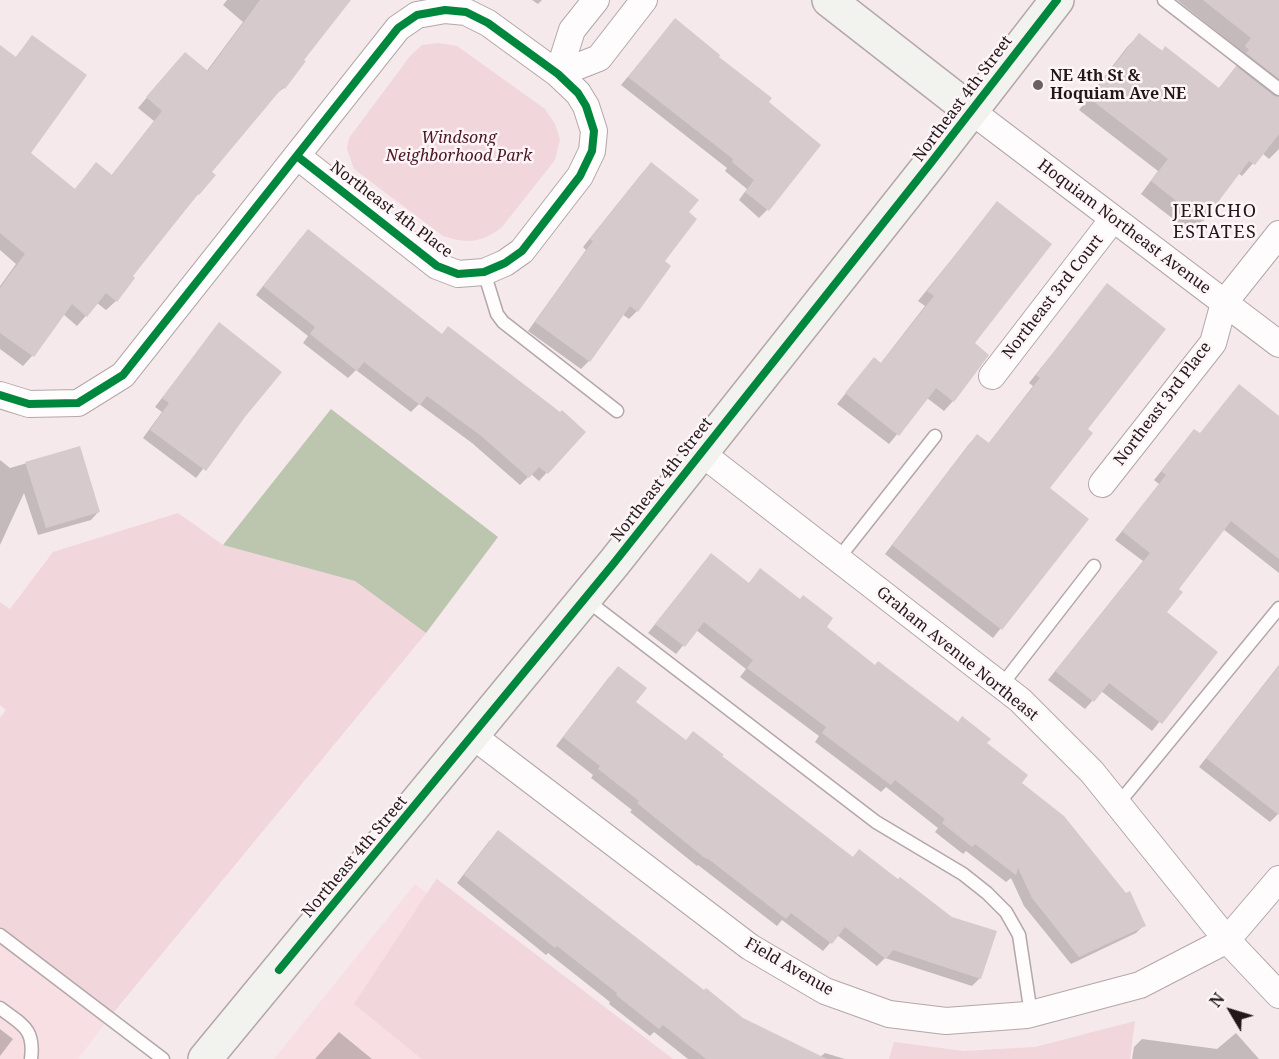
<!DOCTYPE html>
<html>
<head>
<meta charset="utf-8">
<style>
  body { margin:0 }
  #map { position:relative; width:1279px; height:1059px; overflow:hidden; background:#f5e9ec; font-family:"Noto Serif",serif }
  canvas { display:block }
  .north { position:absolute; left:1201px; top:981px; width:60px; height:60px; -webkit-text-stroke:4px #fdf5f7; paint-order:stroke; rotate:308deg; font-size:16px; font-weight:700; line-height:24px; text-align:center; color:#241719 }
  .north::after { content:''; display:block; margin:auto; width:21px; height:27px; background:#241719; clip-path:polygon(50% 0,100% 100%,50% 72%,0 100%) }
</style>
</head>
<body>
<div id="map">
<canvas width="1279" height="1059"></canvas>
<div class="north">N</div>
</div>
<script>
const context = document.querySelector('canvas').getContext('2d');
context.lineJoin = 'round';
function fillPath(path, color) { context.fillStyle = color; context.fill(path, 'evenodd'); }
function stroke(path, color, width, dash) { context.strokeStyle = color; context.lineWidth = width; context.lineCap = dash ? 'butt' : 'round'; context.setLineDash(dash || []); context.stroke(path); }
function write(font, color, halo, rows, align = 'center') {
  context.font = font + ' "Noto Serif",serif'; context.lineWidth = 5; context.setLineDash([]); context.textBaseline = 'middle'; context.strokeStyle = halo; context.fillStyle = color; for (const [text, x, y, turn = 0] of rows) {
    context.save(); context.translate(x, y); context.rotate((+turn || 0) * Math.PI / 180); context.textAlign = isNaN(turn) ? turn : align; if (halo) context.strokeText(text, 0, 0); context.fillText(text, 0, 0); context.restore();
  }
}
const built = new Path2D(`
  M415,884L645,1059H274Z
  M0,935L109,1018L78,1059H0Z`);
const green = new Path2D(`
  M439,43L457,46L545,109L555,124L560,139L555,160L502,227C481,243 468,244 443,236L354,169L347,149L349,138L410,56L422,45Z
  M178,513L223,545L355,581L426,633L109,1018L0,935V718L6,710L0,705V602L10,609L53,552Z
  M437,878V879L673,1059H422L354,1004Z
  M1135,1021L1130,1059H889L894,1042L964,1051L1035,1047Z`);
const water = new Path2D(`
  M331,409L498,537L426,633L355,581L223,545Z`);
const shadow = new Path2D(`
  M227,0H349L302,60L284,88L273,96L210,172L198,194L131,277L116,301L106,310L97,303L77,326L63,314L32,356L23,366L0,349V286L16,264L0,250V56L15,58L32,37L29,153L74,190L96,164L111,176L154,121L138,108L176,63L206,72L243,22L223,5Z
  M532,0H542L538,4Z
  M1177,0H1279V149L1269,159L1262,153L1242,176L1238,173L1202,221L1190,232L1141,194L1158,171L1079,110L1127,47L1139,35L1218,89L1238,67L1236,66L1239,62L1234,58L1240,50Z
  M675,20L767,102V210L759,218L739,200L747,189L725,171L727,168L621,85Z
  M643,172L687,213L637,311L629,319L622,314L589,361L581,369L528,331L586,250L583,247Z
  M997,203L972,343L953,401L944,411L927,398L889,444L837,404L874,359L880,364L925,306L918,301Z
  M300,239L441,335L448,328L584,432L539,481L531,474L520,485L472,443L419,404L411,412L356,370L348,378L303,343L308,336L256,295Z
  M1107,285L1086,430L1048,489L1087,519L993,638L885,554L969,444L977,436L988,444L1033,386L1029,383Z
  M219,324L244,416L196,478L143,438L162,412L155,407Z
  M1279,418V573L1223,529L1177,589L1165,612L1216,652L1152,731L1101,691L1085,709L1048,680L1143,561L1115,540L1159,484L1154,480L1187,439Z
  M79,448L99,511L91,520L38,535L24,493L0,545V460L10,468Z
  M711,555L748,584L760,570L825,627L875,666L985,743L1144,925L1136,933L1071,964L1024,906L1011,878L1006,882L966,851L963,854L935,832L938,828L886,787L881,792L815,742L819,736L740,677L746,669L696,630L676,654L648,633Z
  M1279,665V813L1270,822L1199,767Z
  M610,676L634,702L685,742L720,757L852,858L859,851L980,978L972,986L885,958L877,966L837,935L823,951L782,920L777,926L698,865L697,866L630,812L632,810L591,778L593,775L556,746Z
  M490,840L742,1019L820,1057L825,1053L845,1059H688L654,1032L650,1036L609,1004L610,1002L548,953L546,955L457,883Z
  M0,1029L13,1039L0,1056Z
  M339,1032L372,1059H315Z
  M1236,1033L1259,1059H1132L1134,1047L1142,1039L1217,1049Z`);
const building = new Path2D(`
  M260,0H351L304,60L306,61L285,89L283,87L212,172L216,175L199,195L198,194L133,276L135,278L117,302L106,293L87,317L72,304L34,357L0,333V288L25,254L0,233V45L16,57L32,35L87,75L31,153L75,189L96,162L112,175L162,111L146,97L185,52L208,71Z
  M1203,0H1279V79L1246,53L1249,50L1245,46L1251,38Z
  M675,18L720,55L719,57L772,98L769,102L821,145L769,211L745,192L754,180L732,162L733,159L628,77Z
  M1139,33L1162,51L1165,46L1219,88L1236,66L1274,96L1279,97V134L1255,165L1249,161L1203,222L1151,181L1168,159L1089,98Z
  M651,162L699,200L689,212L697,219L665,261L671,266L638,312L630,306L590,362L535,322L593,241L590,239Z
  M997,201L1052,244L975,343L989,355L954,402L936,388L899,436L845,393L874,357L881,363L934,296L927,291Z
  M308,229L442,334L448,326L560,412L562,410L586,432L548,474L539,467L529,478L480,435L427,396L420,405L364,362L357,371L310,334L315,327L263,286Z
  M1107,283L1166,329L1088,429L1093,433L1050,488L1089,519L1002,630L892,545L977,434L989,443L1040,378L1036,375Z
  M219,322L282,372L245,417L206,471L150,430L169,403L162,398Z
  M1239,384L1279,416V559L1231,521L1179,589L1183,592L1167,612L1218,652L1162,724L1109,683L1094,702L1055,671L1150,553L1122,531L1166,475L1161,471L1194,429L1200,433Z
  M80,446L100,512L46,528L25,462Z
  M711,553L749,583L760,568L800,599L803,595L833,618L827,627L875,665L878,661L958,722L962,716L991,739L987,743L1028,775L1022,783L1064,816L1126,893L1130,891L1146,926L1079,957L1032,898L1018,868L1016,875L975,844L972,847L942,823L945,819L895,780L891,785L822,733L826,727L747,668L753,660L704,622L685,647L655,624Z
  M618,666L647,688L636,702L686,740L693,731L724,755L722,756L853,857L859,849L898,879L900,877L952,917L997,931L981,979L893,950L886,959L845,927L832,944L791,913L786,919L707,858L706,859L637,803L639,801L598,769L600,766L563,737Z
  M1279,666V815L1206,758Z
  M498,830L704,990L706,988L743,1018L827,1059H706L663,1025L659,1029L616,995L617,993L557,946L555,948L464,875Z`);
const lane = new Path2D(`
  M1164,0L1279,89
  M484,272L497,314L503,322L617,411
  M838,559L935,436
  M585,599L876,822L963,874L987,893L1006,912L1019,935L1031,1014
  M1001,686L1094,566
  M1118,804L1279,608
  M0,935L163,1059
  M0,1008C22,1025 35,1028 31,1059`);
const street = new Path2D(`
  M558,74L599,58L644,0
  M558,74L572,30L596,0
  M970,110L1279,344
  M992,376L1113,219
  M0,395L29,404L78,403L123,375L398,28L417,15L445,10L466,12L488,23L558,74L578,93L586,106L594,131L592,151L580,176L522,251L505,263L484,272L458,274L437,266L297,156
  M700,452L1020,700L1092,772L1227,940L1279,995
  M1102,484L1213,343L1224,303L1279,234
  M473,736L750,947L825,991L889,1014L946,1021L1027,1015L1140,985L1227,940L1279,879`);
const secondary = new Path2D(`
  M829,0L970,110
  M205,1059L614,563L930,164L1057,0`);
const cycleway = new Path2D(`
  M0,395L29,404L78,403L123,375L398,28L417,15L445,10L466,12L488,23L558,74L578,93L586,106L594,131L592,151L580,176L522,251L505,263L484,272L458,274L437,266L297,156
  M279,970L614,563L930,164L1057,0`);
const markers = [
  [1038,85,6,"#6d6063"]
];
const poiNames = [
  ["NE 4th St &",1050,76],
  ["Hoquiam Ave NE",1050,94]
];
const streetNames = [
  ["Northeast 4th Street",963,99,-53],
  ["Northeast 4th Place",391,210,37],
  ["Hoquiam Northeast Avenue",1124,227,37],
  ["Northeast 3rd Court",1053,297,-52],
  ["Northeast 3rd Place",1163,404,-53],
  ["Northeast 4th Street",662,480,-52],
  ["Graham Avenue Northeast",957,654,39],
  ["Northeast 4th Street",355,857,-50],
  ["Field Avenue",789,967,30]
];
const parkNames = [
  ["Windsong",459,138],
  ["Neighborhood Park",459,156]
];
const neighbourhoodNames = [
  ["JERICHO",1215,212],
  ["ESTATES",1215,233]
];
fillPath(built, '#f8dfe3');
fillPath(green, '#f1d6db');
fillPath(water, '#bcc5ae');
fillPath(shadow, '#0003');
fillPath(building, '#d7cacc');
stroke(lane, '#b3a7a9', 15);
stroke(street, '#b3a7a9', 28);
stroke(secondary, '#b3a7a9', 36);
stroke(lane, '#fefcfc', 12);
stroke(street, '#fefcfc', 26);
stroke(secondary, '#f2f2ef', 33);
stroke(cycleway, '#00873e', 8);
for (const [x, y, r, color] of markers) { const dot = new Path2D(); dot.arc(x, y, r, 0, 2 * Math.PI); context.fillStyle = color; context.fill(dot); stroke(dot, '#fdf5f7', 2); }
write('bold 16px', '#241719', '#fdf5f7', poiNames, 'left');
write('16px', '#241719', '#fdf5f7', streetNames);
write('italic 16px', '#4a1624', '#fdf5f7', parkNames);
context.letterSpacing = '1.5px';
write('18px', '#241719', '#fdf5f7', neighbourhoodNames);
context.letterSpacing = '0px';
</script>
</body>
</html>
